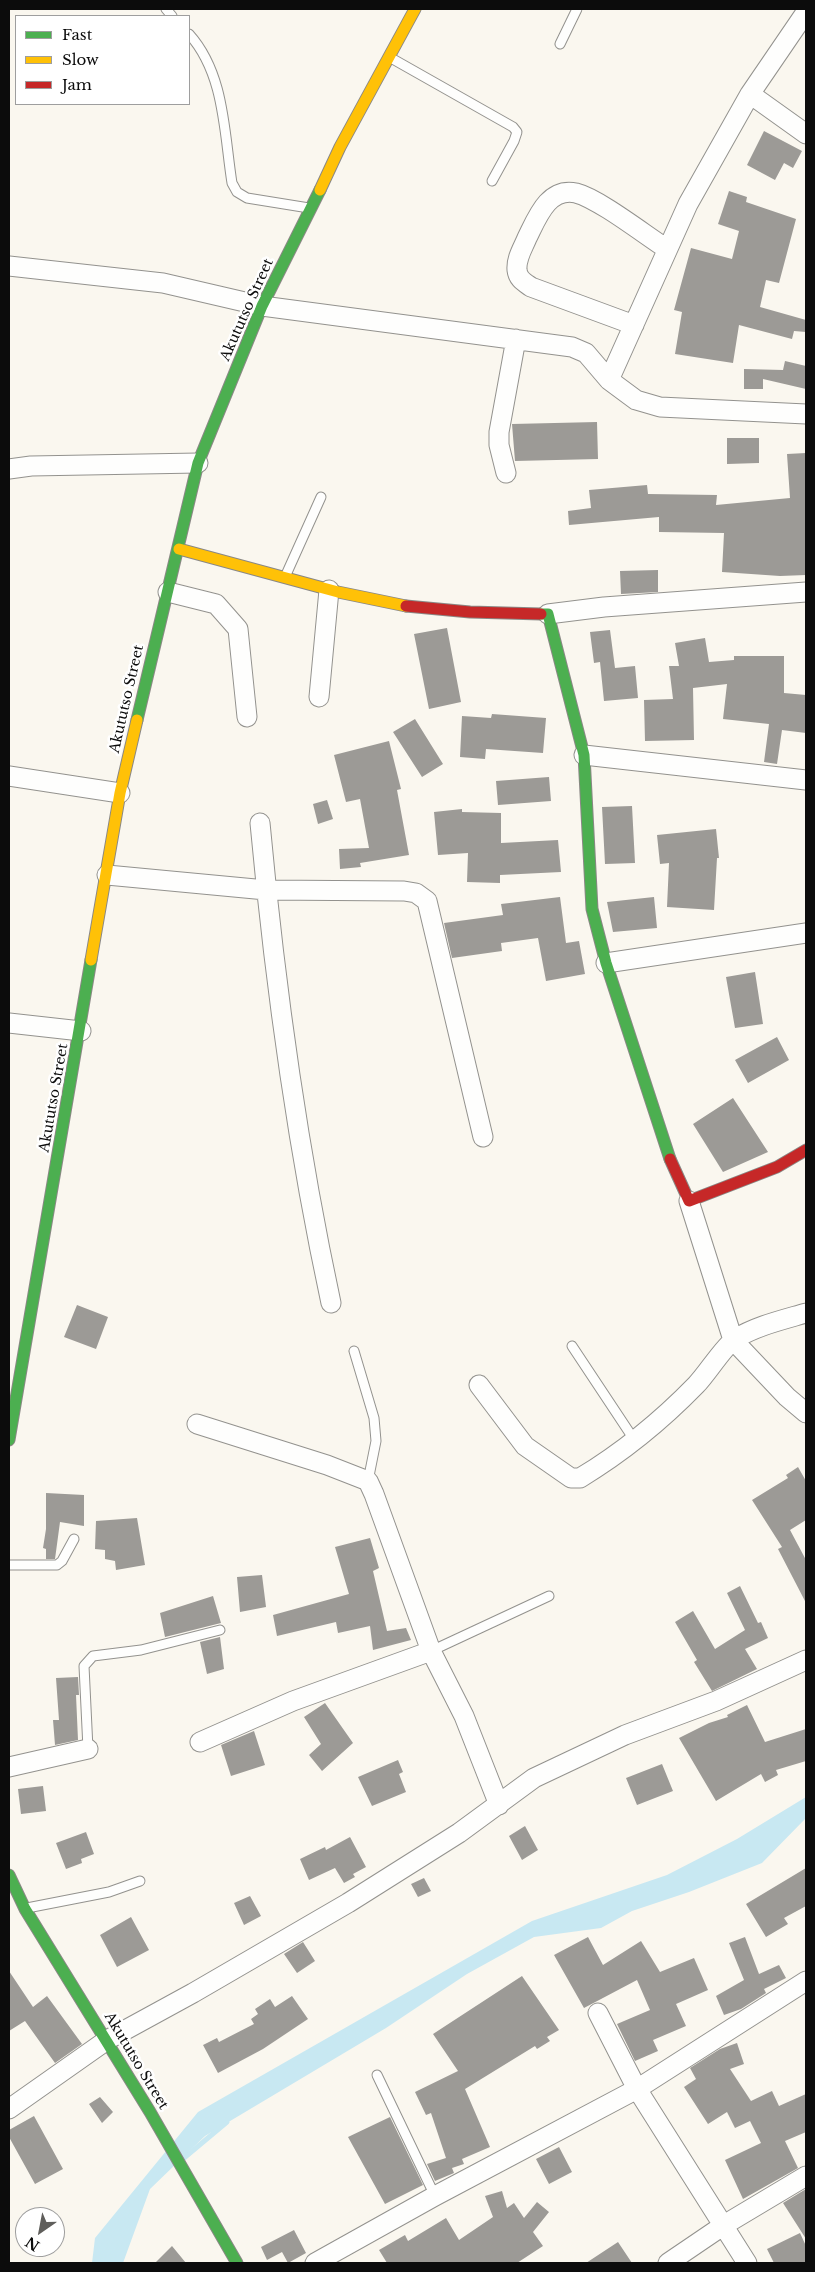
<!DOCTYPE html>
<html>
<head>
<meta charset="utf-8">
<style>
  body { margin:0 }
  #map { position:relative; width:815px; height:2272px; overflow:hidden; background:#faf7ef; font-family:"Libre Baskerville",serif }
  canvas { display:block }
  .frame { position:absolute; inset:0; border:10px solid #0c0c0c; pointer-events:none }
  .legend { position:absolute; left:15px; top:15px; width:175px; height:90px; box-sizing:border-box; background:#fff; border:1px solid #9e9e9e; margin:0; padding:6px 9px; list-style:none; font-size:15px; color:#0c0c0c }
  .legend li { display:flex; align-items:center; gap:10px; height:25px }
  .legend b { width:25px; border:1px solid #9e9e9e }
  .north { position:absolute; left:15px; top:2207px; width:50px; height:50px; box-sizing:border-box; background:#fff; border:1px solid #9e9e9e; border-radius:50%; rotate:213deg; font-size:14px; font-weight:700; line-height:20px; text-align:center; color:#0c0c0c }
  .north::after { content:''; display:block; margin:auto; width:18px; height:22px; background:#5f5e5b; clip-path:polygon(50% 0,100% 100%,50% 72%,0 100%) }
</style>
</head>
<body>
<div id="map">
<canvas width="815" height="2272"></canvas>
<div class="frame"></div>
<ul class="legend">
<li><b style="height:6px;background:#4caf50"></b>Fast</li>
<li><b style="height:6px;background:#ffc107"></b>Slow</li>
<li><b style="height:6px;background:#c62828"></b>Jam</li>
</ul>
<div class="north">N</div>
</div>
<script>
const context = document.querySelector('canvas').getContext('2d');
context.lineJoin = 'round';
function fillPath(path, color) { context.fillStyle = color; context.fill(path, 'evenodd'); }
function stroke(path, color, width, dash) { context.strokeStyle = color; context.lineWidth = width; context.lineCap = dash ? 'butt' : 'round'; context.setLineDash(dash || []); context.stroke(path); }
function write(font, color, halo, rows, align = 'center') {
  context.font = font + ' "Libre Baskerville",serif'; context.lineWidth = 5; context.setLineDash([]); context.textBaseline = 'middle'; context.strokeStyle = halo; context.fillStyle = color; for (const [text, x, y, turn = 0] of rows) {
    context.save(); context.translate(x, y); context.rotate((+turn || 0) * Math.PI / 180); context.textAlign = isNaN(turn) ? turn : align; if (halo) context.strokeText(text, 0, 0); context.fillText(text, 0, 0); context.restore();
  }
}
const water = new Path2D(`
  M806,1797V1818L762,1863L689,1892L632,1911L601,1928L534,1937L467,1974L386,2028L205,2136L150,2189L123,2263H92L95,2238L198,2112L532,1921L667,1875L737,1839Z`);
const stream = new Path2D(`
  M184,2158L227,2122`);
const building = new Path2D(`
  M764,131L802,151L793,168L784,163L775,180L747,165Z
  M729,191L747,197L746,202L796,219L779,283L766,280L760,307L806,320V332L794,331L792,339L739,325L733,363L675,354L682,312L674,310L691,248L732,259L739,231L718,224Z
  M785,361L806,366V389L763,379V389H744V369L783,370Z
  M597,422L598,459L515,461L512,424Z
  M727,438H759V463L727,464Z
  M806,453V575L780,576L722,572L724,533L659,532V517L569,525L568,511L591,508L589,490L647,485L648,494L717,495L716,505L790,498L787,454Z
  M658,570V592L621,594L620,571Z
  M447,628L461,702L429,709L414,634Z
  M610,630L615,668L635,666L638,698L604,701L600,662L594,663L590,632Z
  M705,638L709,662L734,660V656H784V693L806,695V733L782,730L777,764L764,762L769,724L723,719L727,684L693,688L694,740L645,741L644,700L673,699L669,666H679L675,643Z
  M492,714L546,718L543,753L486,749L485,759L460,757L462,716L491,718Z
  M415,719L443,764L422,777L393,732Z
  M389,741L401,789L397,790L409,855L360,863L361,867L340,869L339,849L369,848L360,799L346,802L334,755Z
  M549,777L551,801L498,805L496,781Z
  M327,800L333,819L318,824L313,804Z
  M632,806L635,863L605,864L602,807Z
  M462,809V812L501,813V843L558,840L561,872L500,875V883L467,882L468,853L438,855L434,812Z
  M716,829L719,858H717L714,910L667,907L669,863L660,864L657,835Z
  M560,897L566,943L579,941L585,974L546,981L538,938L501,943L502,951L452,958L444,923L503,915L501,904Z
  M654,897L657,928L613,932L607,902Z
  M755,972L763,1024L735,1028L726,977Z
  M777,1037L789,1060L748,1083L735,1060Z
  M733,1098L768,1152L723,1172L693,1124Z
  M77,1305L108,1317L96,1349L64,1337Z
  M798,1467L806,1481V1520L790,1530L806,1560V1603L778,1549L782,1547L752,1500L788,1478L786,1475Z
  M46,1493L84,1495V1526L60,1522L55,1559H46V1549L43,1548L46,1529Z
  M137,1518L145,1565L116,1570L115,1561L105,1559V1550L95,1549L96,1521Z
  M370,1538L379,1568L373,1571L387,1631L406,1628L411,1640L373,1650L370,1626L338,1633L336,1622L277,1636L273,1615L349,1594L335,1547Z
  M262,1575L266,1607L240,1612L237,1577Z
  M740,1586L758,1623L761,1622L768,1638L745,1649L757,1669L712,1691L694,1662L697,1660L675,1622L693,1611L715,1649L745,1630L727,1593Z
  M213,1596L221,1623L165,1637L160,1613Z
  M220,1637L224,1669L207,1674L200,1642Z
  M78,1677L79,1695H76L78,1740L55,1745L53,1720H59L56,1678Z
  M325,1703L353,1743L322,1771L309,1755L321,1744L304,1717Z
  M747,1705L765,1742L806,1729V1761L776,1770L778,1775L765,1782L761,1774L716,1801L679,1738L709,1723L728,1717L727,1715Z
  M254,1731L265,1765L231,1776L221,1745Z
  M398,1760L403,1772L399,1774L406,1792L372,1806L358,1777Z
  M662,1764L673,1791L637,1805L626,1778Z
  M43,1786L46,1811L21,1814L18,1789Z
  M525,1826L538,1850L522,1860L509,1836Z
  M86,1832L94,1854L81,1859L82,1863L66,1869L56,1843Z
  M350,1837L366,1867L353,1874L355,1877L344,1883L335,1868L309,1880L300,1859L325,1847L326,1850Z
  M806,1868V1906L784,1918L788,1924L766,1937L746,1904Z
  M424,1878L431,1891L418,1897L411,1884Z
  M250,1896L261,1916L244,1925L234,1903Z
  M131,1917L149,1950L117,1967L100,1935Z
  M588,1937L603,1965L641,1941L660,1972L694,1958L708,1990L676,2004L686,2026L653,2040L658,2051L635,2061L617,2024L650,2010L637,1980L584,2008L554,1955Z
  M745,1937L759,1974L779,1965L786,1978L764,1989L766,1993L741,2009L724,2015L716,1996L744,1980L729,1943Z
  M303,1942L315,1961L297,1973L284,1954Z
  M9,1971L33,2007L47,1996L82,2044L55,2063L25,2021L9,2031Z
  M522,1976L559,2030L547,2037L550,2041L537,2049L535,2046L465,2089L490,2147L462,2159L464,2164L452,2168L454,2173L435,2181L427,2164L446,2158L431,2113L426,2115L415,2092L458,2071L433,2034Z
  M292,1996L308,2019L263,2049L218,2073L203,2045L217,2038L219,2042L254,2024L251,2019L258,2014L255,2009L270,1999L275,2007Z
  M737,2043L744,2064L730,2069L751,2101L772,2091L779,2106L806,2094V2132L785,2141L798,2168L743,2199L725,2160L761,2143L750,2121L735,2128L727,2112L708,2124L684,2087L696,2079L690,2068L720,2049Z
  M100,2097L113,2112L102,2123L89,2104Z
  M34,2116L63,2169L35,2184L9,2137V2130Z
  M390,2117L423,2185L385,2204L348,2137Z
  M559,2147L572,2172L549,2184L536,2159Z
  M806,2189V2239L783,2203Z
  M502,2191L507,2208L514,2203L524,2218L537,2202L549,2212L533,2232L543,2246L517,2263H387L379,2250L405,2235L408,2241L446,2218L459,2240L493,2217L485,2196Z
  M294,2230L306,2253L288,2263L282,2252L267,2260L261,2247Z
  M800,2233L806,2246V2263H774L767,2249Z
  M618,2242L632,2263H586Z
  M172,2246L186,2263H155Z`);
const lane = new Path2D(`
  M166,9L172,16
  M189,34C225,74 224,133 232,183L237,192L247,198L309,208
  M560,44L577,9
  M391,58L513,127L517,132L514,141L492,181
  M285,577L321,497
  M572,1346L635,1441
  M354,1351L374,1418L376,1441L368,1481
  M9,1565H57L62,1561L74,1539
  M431,1651L549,1596
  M88,1749L84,1666L93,1656L141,1650L220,1630
  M27,1908L109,1892L140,1881
  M377,2075L435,2196`);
const street = new Path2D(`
  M750,94L806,134
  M9,266L163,283L262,306L572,347L586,353L609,380L636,400L660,407L806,414
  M634,325L531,287C524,282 518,279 517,270C516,258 523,248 527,238C537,218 548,187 576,193C599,199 645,235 667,249
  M609,380L688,204L750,94L806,12
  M9,469L31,466L198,463
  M506,473L499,445V432L516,339
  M168,592L216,604L238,629L247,717
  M548,614L604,607L806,592
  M319,697L329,590
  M584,755L806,780
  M9,776L120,793
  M260,823C275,985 297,1145 331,1303
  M107,875L266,890L404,891L416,893L427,901L483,1137
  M606,963L806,933
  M9,1023L81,1031
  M689,1201L733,1340L787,1397L806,1413
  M479,1385L525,1446L571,1478H580C623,1452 661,1421 696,1385C707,1374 724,1346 735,1339C756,1326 782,1320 806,1313
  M197,1424L327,1465L368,1481L374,1494L431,1651L464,1716L499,1805
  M200,1742L293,1701L431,1651
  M9,1767L88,1749
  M598,2013L637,2089L747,2263
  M9,2109L107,2040L193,1993L348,1903L459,1833L534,1778L625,1735L716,1701L806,1660
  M315,2263L435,2196L637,2089L806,1981
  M668,2263L724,2225L806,2176`);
const fast = new Path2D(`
  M541,614H548L584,755L592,909L606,963L670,1159
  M137,720L198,463L262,306L320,190
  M9,1440L91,960
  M9,1875L25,1909L150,2112L237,2263`);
const slow = new Path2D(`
  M320,190L340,147L415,9
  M179,549L338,592L406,606
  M91,960L120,793L137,720`);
const jam = new Path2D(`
  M406,606L470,612L541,614
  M670,1159L689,1201L777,1167L806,1150`);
const streetNames = [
  ["Akututso Street",247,310,-66],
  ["Akututso Street",127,699,-77],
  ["Akututso Street",54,1098,-80],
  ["Akututso Street",136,2061,59]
];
fillPath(water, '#c8e8f2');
stroke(stream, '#c8e8f2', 5);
fillPath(building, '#9c9a96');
stroke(lane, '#93928e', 11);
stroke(street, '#93928e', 21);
stroke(fast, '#8a8885', 13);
stroke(slow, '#8a8885', 13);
stroke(jam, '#8a8885', 13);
stroke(lane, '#fefefd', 9);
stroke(street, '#fefefd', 19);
stroke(fast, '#4caf50', 11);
stroke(slow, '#ffc107', 11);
stroke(jam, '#c62828', 11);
write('14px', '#0c0c0c', '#fff', streetNames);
</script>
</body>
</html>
